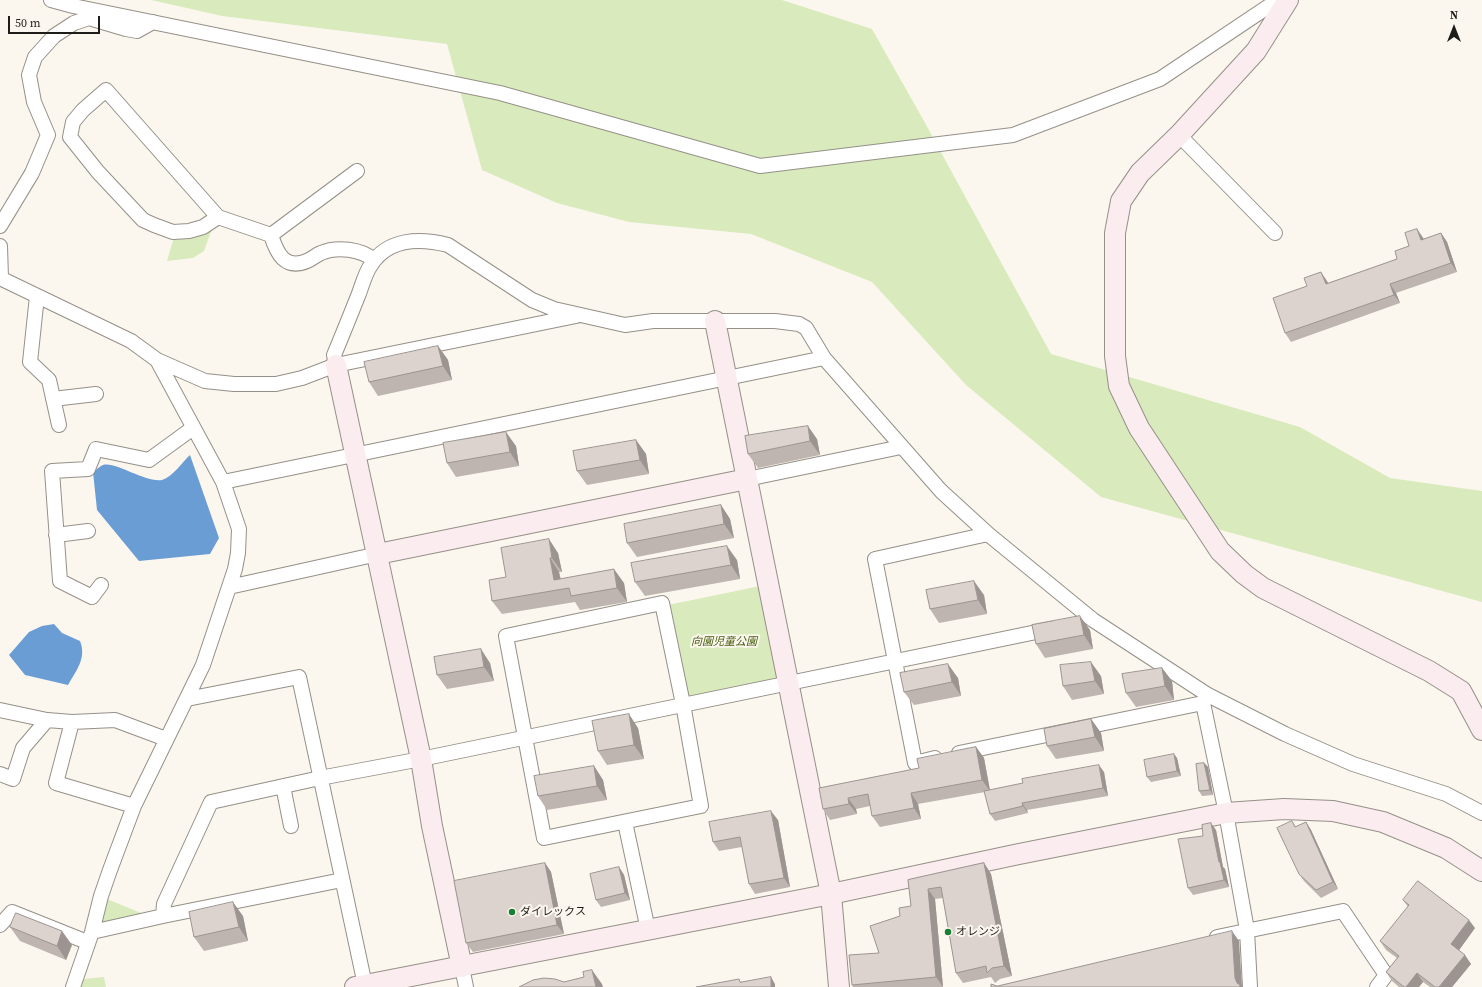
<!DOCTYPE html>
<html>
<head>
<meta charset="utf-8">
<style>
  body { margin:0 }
  #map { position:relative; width:1482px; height:987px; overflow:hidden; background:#fcf7ee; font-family:"Source Serif 4",serif }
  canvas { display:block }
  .north { position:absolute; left:1434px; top:8px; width:40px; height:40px; -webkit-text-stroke:3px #fcf7ee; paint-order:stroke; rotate:0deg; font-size:11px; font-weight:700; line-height:16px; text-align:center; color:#1d1c19 }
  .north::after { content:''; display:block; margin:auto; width:14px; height:18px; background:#1d1c19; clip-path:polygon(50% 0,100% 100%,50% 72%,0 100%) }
  .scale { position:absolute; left:8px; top:16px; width:92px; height:18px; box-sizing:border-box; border:2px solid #1d1c19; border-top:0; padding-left:5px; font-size:12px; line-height:14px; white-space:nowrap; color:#1d1c19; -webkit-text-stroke:3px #fcf7ee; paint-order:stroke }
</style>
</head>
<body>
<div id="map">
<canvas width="1482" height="987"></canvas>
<div class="north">N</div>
<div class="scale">50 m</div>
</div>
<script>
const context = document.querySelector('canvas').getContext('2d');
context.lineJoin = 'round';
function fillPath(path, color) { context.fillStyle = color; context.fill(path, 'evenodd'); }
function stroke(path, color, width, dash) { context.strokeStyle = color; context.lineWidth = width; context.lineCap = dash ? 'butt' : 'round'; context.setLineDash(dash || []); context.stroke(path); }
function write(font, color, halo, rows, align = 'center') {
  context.font = font + ' "Source Serif 4","Noto Sans JP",serif'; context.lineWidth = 4; context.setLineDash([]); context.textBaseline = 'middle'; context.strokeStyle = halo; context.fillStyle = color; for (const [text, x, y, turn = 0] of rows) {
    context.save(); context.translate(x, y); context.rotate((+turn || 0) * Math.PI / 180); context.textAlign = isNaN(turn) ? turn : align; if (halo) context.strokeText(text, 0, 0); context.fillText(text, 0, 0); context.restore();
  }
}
const green = new Path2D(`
  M151,0H782L872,29L924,121L1051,354L1300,427L1390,478L1482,491V602L1101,497L966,385L872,282L751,234L629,222L557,203L482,170L447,44L222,16Z
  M212,229L204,251L193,258L167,261L174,237L188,238L197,233Z
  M760,586L780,678L688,697L668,605Z
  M107,899L146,915L104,924L99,919Z
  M104,977L106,987H80L83,979Z`);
const water = new Path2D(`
  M190,455L219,538L210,554L139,561L97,510L93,472C96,470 100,466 103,465C116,461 145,483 162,480C173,477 182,462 190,455Z
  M54,624L62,633L80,641C87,658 76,671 68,685L25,675L9,655L29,632L42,626Z`);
const street = new Path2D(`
  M51,0L73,6L500,93L760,166L1013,135L1160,79L1278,0
  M1179,135L1275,233
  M218,217L106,90L83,110L73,122L70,137L98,172L143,220L154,225L173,232L189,231L203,227L218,217L271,235C277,254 285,270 307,261C312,259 316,255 321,253C337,246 361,249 374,260
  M0,226L32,173L48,135L34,102L29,75L35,57L54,36L74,23L89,18L126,29L137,31L153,22
  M271,235L357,171
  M0,246L1,278
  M0,278L131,341L157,360L205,381L234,384H276L302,378L336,365L576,316
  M37,296L30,362L49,380L59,425
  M336,365L334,355C342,336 350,316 358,296C362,286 365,273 371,265C388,238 420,238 448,245L532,300L554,309L625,325L653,321H775L799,324L806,328L824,358L941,491L988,534L1093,620L1208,695L1285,734L1353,764L1446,794L1482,813
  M53,399L96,394
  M747,479L901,447
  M223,482L824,358
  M56,535L88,531
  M101,585L92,597L60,581L52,471L88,469L96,449L149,460L193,428
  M229,587L378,554
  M662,603L683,704L701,806L544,838L506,636Z
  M187,699L299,677L365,985
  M1203,703L1226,813L1247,930L1250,987
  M0,710L47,720L72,722L115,720L166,739
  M72,722L56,783L134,806
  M959,753L1203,703L1208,695
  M935,758L915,763L875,559L988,534
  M0,774L13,779L23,748L47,720
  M283,786L291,826
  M625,822L648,930
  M163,916L164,904L211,802L320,778L421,759L1051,629
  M0,925L12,912L87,942
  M92,932L163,916L342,880
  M1217,937L1343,911L1386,975L1377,987
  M462,967L466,987
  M73,987L92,932L101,896L110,870L134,806L203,665L235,569L238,553L239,529L223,482L157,360`);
const secondary = new Path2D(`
  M1288,0L1256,51L1179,135L1140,173L1121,201L1115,233V356L1119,386L1139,428L1220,551L1244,574L1263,588L1429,671L1461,691L1482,730
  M715,321L831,894L839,987
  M336,365L421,759L432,826L462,967
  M378,554L747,479
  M355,987L831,894L1019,854L1226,813L1284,809L1333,811L1383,822L1446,848L1482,871`);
const wall = new Path2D(`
  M1417,229L1424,239L1441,233L1447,242L1457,272L1396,293L1400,303L1291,342L1285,333L1327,281L1328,283L1397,259L1409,246Z
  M438,346L448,360L452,380L378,396L369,382Z
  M817,439L820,455L758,468L748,454Z
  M636,440L646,454L649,474L587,485L577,471Z
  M516,446L519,466L456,477L447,463Z
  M721,505L730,519L734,538L637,557L627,543Z
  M558,553L562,572H559L561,579L624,583L627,602L580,610L575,602L502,614L492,601L506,577Z
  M737,560L740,579L645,596L635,582Z
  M984,595L987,614L939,623L930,609Z
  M1090,630L1093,649L1045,658L1036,644Z
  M490,663L494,681L447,689L437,675Z
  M1162,668L1172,681L1174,700L1136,707L1126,693Z
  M1101,676L1104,694L1072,700L1063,686Z
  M958,678L961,696L914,705L904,692Z
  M1091,719L1101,733L1104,751L1056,759L1047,746Z
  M638,728L644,759L607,765L598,751Z
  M976,747L984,758L990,790L1104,772L1108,796L1027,810L1028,813L995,821L990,814L985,792L918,804L921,819L880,827L872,816L870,806L856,809L857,814L830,820L823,809L919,768Z
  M1174,754L1177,758L1181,776L1151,782L1147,777Z
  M1204,763L1208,767L1213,795L1202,796L1199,791Z
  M594,766L603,780L607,800L547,810L538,796Z
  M778,820L790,887L755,894L749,884L742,847L719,851L713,842Z
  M1292,821L1296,827L1306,822L1311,830L1338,889L1321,898L1304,881L1299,874Z
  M1216,830L1223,867L1225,869L1229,887L1193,895L1188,888L1203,836Z
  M545,863L551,872L564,934L473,952L466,943Z
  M984,863L991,874L1012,976L1000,979L995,983L991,977L963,983L956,973L943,898L935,899L943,987H853L852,985L879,953L900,916L911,906L908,880Z
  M619,867L624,875L630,900L601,907L596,900Z
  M1403,900L1475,928L1459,950L1471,964L1452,987H1430L1423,982L1419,987H1399L1392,981L1386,972L1397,958L1386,950L1380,941L1408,907Z
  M243,916L248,941L204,951L194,937Z
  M10,927L72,945L66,960L20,941Z`);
const shadedWall = new Path2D(`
  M1417,229L1423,238L1427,249L1421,240Z
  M1441,233L1447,242L1457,272L1451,263Z
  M1321,272L1327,281L1332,293L1326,284Z
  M1390,284L1396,293L1400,303L1394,295Z
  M438,346L448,360L452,380L443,366Z
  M808,426L817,439L820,455L810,441Z
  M506,432L516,446L519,466L510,452Z
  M636,440L646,454L649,474L640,460Z
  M721,505L730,519L734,538L724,524Z
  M549,539L558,553L562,572L552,558Z
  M727,546L737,560L740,579L731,565Z
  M550,558L559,572L562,589L554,580Z
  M614,569L624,583L627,602L617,588Z
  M974,581L984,595L987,614L978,600Z
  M1080,616L1090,630L1093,649L1084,635Z
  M481,649L490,663L494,681L484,667Z
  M1091,662L1101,676L1104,694L1095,681Z
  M948,664L958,678L961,696L952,682Z
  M1162,668L1172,681L1174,700L1165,686Z
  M629,714L638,728L644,759L634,745Z
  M1091,719L1101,733L1104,751L1095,737Z
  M976,747L984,758L990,791L982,780Z
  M1174,754L1177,758L1181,776L1177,771Z
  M1204,763L1208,767L1213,795L1210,790Z
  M1099,765L1104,772L1108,796L1103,788Z
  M594,766L603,780L607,800L597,786Z
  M911,793L918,804L921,819L914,808Z
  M848,798L856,809L857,814L849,804Z
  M1022,803L1027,810L1028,813L1023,806Z
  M771,811L778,820L790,887L784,878Z
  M1306,822L1311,830L1338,889L1333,882Z
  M1211,823L1216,830L1223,867L1225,869L1229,887L1224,880L1219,862Z
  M545,863L551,872L564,934L557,925Z
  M984,863L991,874L1012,976L1004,966Z
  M619,867L624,875L630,900L625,893Z
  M928,889L935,899L943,987L936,977Z
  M233,902L243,916L248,941L239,927Z
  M1469,920L1475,928L1457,953L1451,944Z
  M62,931L72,945L66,960L57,946Z
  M1232,931L1239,941L1242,987H1240L1237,983L1235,978Z
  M1465,955L1471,964L1452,987H1439Z
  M592,970L602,984L603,987H596Z
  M1417,973L1423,982L1419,987H1406Z
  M771,977L775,984V987H771Z`);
const building = new Path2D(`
  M1417,229L1421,240L1441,233L1451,263L1390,284L1394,295L1285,333L1273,298L1307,286L1304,278L1321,272L1326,284L1397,259L1395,251L1409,246L1405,233Z
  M438,346L443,366L369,382L364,362Z
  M808,426L810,441L748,454L745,436Z
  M506,432L510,452L447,463L443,443Z
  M636,440L640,460L577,471L573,451Z
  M721,505L724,524L627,543L624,524Z
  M549,539L552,558H550L554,580L614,569L617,588L571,596L569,588L492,601L489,580L506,577L501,548Z
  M727,546L731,565L635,582L631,563Z
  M974,581L978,600L930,609L926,590Z
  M1080,616L1084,635L1036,644L1032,625Z
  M481,649L484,667L437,675L434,657Z
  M1091,662L1095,681L1063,686L1060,665Z
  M948,664L952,682L904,692L900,673Z
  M1162,668L1165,686L1126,693L1122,674Z
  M629,714L634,745L598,751L592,721Z
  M1091,719L1095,737L1047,746L1044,729Z
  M976,747L982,780L911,793L914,808L872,816L868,794L848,798L849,804L823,809L819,788L919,768L917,759Z
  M1174,754L1177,771L1147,777L1144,760Z
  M1204,763L1210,790L1199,791L1196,764Z
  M1099,765L1103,788L1022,803L1023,806L990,814L984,791L1023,783L1022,779Z
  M594,766L597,786L538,796L534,776Z
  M771,811L784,878L749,884L740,837L713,842L709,822Z
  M1292,821L1295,827L1306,822L1333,882L1316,890L1299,874L1277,828Z
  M1211,823L1219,862H1220L1224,880L1188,888L1178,839L1203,836L1202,825Z
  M545,863L557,925L466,943L454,881Z
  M984,863L1004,966L992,968L987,973L986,966L956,973L941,887L928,889L936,977L852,985L849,955L879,953L870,926L900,916L899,908L911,906L908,880Z
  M619,867L625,893L596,900L590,874Z
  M1418,881L1469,920L1451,944L1465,955L1439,987H1435L1417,973L1406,987H1404L1386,972L1399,956L1380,941L1409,905L1403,900Z
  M233,902L239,927L194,937L189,912Z
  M16,913L62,931L57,946L10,927Z
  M1232,931L1235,978L1237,983L1240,985V987H991V984L997,986Z
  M592,970L596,987H519L533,980L544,978L555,979L564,982L584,977L583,972Z
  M771,977V987H696L739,979L740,982Z`);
const markers = [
  [512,912,4,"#187f33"],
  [948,932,4,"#187f33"]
];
const parkNames = [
  ["向園児童公園",724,642]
];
const poiNames = [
  ["ダイレックス",520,912],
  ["オレンジ",956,932]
];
fillPath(green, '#d9ebbd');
fillPath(water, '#6a9dd4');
stroke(street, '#959088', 16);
stroke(secondary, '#959088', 22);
stroke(street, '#fff', 14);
stroke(secondary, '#fbecef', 20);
fillPath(wall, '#beb5b1');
fillPath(shadedWall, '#9b9490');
fillPath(building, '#ddd3ce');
stroke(building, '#9b9490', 1);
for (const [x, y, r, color] of markers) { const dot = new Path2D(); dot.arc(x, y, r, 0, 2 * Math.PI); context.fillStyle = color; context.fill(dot); stroke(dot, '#fcf7ee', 1.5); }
write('italic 11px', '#475d10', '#fcf7ee', parkNames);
write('11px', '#1d1c19', '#fcf7ee', poiNames, 'left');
</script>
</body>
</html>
